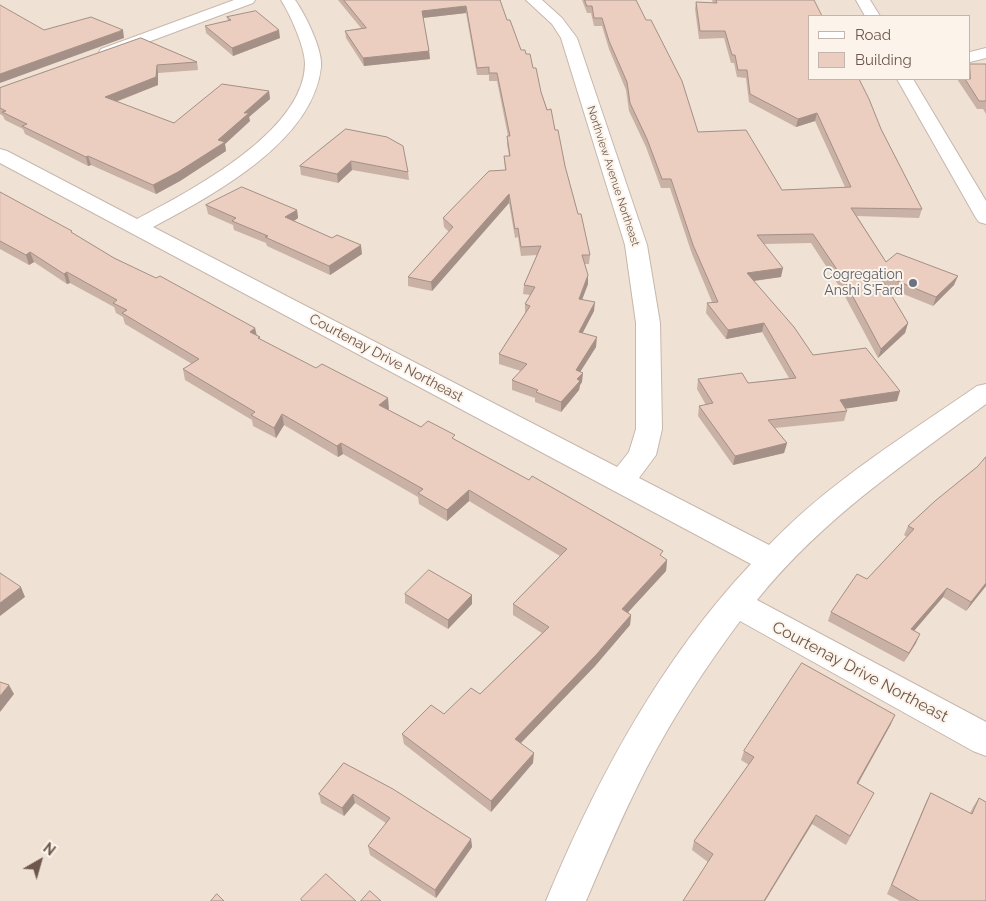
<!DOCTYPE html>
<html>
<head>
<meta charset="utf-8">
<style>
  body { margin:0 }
  #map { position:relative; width:986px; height:901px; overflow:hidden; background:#f9f0e5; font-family:Raleway,sans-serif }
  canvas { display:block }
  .legend { position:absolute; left:808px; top:15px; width:162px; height:65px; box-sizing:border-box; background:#fcf4ea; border:1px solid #c3b5ab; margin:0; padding:6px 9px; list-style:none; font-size:15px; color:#6e574d }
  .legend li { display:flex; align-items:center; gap:10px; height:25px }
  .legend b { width:25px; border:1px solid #c3b5ab }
  .north { position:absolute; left:15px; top:836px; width:50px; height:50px; -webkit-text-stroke:4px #fcf4ea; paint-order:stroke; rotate:38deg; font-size:14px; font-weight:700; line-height:20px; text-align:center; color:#6e574d }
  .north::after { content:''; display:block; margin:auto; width:18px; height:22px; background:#6e574d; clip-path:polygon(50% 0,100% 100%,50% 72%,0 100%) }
</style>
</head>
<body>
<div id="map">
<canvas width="986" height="901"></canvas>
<ul class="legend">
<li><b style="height:6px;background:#fff"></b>Road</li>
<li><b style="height:14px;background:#ebcec0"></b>Building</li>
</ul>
<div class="north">N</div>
</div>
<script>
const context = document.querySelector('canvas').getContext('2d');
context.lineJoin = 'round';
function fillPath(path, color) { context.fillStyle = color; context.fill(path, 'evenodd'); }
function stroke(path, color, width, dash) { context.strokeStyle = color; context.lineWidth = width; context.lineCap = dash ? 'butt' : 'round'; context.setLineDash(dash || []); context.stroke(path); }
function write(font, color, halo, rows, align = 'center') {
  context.font = font + ' Raleway,sans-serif'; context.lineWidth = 4; context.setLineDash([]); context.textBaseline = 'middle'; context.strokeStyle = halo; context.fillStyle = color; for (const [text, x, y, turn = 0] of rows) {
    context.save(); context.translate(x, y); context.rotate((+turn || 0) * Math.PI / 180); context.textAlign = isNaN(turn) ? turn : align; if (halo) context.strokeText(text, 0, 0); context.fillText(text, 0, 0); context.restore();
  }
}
const residential = new Path2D(`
  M0,0H986V901H0ZM810,16H970V79H810Z`);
const minor = new Path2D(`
  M234,0H255L253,3L113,55H101L99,52L101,49Z
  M281,0H295C305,14 323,50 321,67C313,142 213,195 153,227L617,467L629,452L636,429V323L625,245L561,38L552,24L526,0H542L562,18L577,38L647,245L660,323L662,429L656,455L639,478L769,545C829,482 905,436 977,386L986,384V404C903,465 822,519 757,600L986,722V756L973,751L740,621C705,668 673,717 646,769C624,812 605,856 586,901H546C596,780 661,659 751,564L0,163V149L7,151L137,219C190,191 304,132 305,64C305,47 290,14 281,0Z
  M856,0H870L880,16H865Z
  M986,48V58L970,62V52Z
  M897,79H913L986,201V224L979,222L976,218Z`);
const wall = new Path2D(`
  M338,0H500L507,20L521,50L526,54L533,68L541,92L555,130L578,214L590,255L589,264H585L588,284L582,299L594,311L582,333L596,347L580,372L582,382L580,385L579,390L561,412L535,402V398L512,390V380L521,371L499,364V354L525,314V304L530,295L523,294L524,285L537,255L521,256L518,237L515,238L509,203L432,291L408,286V277L449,232L444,227L443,218L505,170L504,156H509L507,144V136H508L497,81H489V75H477L466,13L423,18L429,51L430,59L364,66L346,38L345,31L361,28Z
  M582,0H636L698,132L782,190L845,187L815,121L796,127L749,102L746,78L737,77L734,63H731L724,38L699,39L695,9L696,2L713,3L712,0H814L810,16L881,129L922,209L919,218L857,216L886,262L954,285L933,306L886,287L908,323L905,333L878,358L841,289L811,243L764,244L781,277L754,281L813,355L897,401L845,408L847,411L844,421L775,428L787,443L784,453L733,465L698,416L699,406L706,405L697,389L698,379L748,383L789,378L762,332L726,339L706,313L707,303L712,302L692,254L670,188H661L646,147L629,111L626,90L609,49L602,26H594L591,13H587Z
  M227,17L280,38L233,56L206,33L205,26L228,21Z
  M141,38L197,62L198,70L158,73V85L116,102L174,123L269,91L270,99L249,117L250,121L225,144L226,151L180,181L156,194L91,165L88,166L25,134L23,129L5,120L3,116L0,114V88Z
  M986,64V114L983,109H977L957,79H970Z
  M346,129L408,172L409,180L352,170L338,183L301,175L300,166Z
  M0,192L114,258L255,328L257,335L260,337V339L389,409L388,410L421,427L455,440L667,560L666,571L628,612L631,615L630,625L595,666L521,743L533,763L491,812L404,744L402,734L444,714L480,694L542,633L513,615V604L560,556L469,501L447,521L419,504L418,497L343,454L338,457L284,425L276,438L253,426L252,420L185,380L183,369L192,364L125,324L123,317L116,313L114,307L70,283L67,284L34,262L29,265L0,249Z
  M206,205L297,210L298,218L294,221L362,254L330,275L267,246L266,243L234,230L233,225L208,214Z
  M935,501L986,586L966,611L943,597L914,631L916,643L904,662L828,621L831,612L867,579L907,537L904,535L908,526Z
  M405,594L472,595V604L448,629L405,603Z
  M891,724L858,784L874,793L846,845L812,824L708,862L692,850L694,841L749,765L741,760L744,751Z
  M344,763L471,839L472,847L436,898L370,855L368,846L386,823L355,803L344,816L321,803L319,794Z
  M931,793L970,813L973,807L979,798L986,901H900L887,894L926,802Z`);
const shadedWall = new Path2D(`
  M466,6V13L422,18V11Z
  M123,30L124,38L0,83V74Z
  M279,30L280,38L233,56L232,48Z
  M429,51L430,59L364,66L363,58Z
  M157,65L158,73V85L107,105L105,97Z
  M269,91L270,99L249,117L250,121L225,144L226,151L180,181L156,194L153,185L218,140L244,113Z
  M817,113L815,121L796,127L798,119Z
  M88,156L91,165L88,166L86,157Z
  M351,161L352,170L338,183L337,174Z
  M509,194V203L432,291L431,282Z
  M297,210L298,218L286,226L285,217Z
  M361,245L362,254L330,275L329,266Z
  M30,252L34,262L29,265L26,255Z
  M783,268L781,277L745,282L747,273Z
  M67,272L70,283L67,284L64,274Z
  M588,275V284L579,308V299Z
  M958,276L954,285L933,306L936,297Z
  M595,302L594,311L578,342L579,332Z
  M764,323L762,332L726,339L728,330Z
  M908,323L905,333L878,358L881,349Z
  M255,328L257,339L250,332Z
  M597,337L596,347L575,380L576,370Z
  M583,373L582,382L580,385L579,390L561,412V402L577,379Z
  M900,391L897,401L837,410L840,400Z
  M388,398L389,409L380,416L379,405Z
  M282,414L284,425L276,438L274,428Z
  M341,443L343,454L338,457L337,446Z
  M787,443L784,453L733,465L735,456Z
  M469,490V501L447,521V510Z
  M667,560L666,571L621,620L622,609Z
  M986,583V586L966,611L971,602Z
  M21,587L25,597L0,616V603Z
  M947,588L943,597L907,639L911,629Z
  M472,595V604L448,629V620Z
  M631,615L630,625L595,666L515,749V739Z
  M920,634L916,643L904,662L909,653Z
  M9,685L14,694L0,712V696Z
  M895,715L891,724L853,792L857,783Z
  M534,753L533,763L491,812V801Z
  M353,794L355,803L344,816L342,808Z
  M816,815L812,824L765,901H764Z
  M471,839L472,847L436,898L435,890Z`);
const building = new Path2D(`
  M344,0H500L507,20H510L521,50H525L526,54H530L533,68H536L541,92L547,110L551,109L555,130H558L565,166L578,214H581L590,255H582L588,275L579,299L595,302L579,332L597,337L576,370L583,373L577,379L580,381L561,402L536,392L538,390L512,380L527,364L499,354L530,306L525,304L535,287L524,285L541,246L521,247L518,228L515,229L509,194L431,282L408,277L453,227L443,218L489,171L506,170L504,156H510L507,136H510L497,73H489V67L477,68L466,6L422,11L429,51L363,58L345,31L366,28Z
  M585,0H636L646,20H651L682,81L698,132L746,130L782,190L851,187L817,113L798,119L750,94L747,70H738L735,55H732L725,31H700L696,2L717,3L716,0H814L822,16H810V79H859L869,99L881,129L922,209L851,208L886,262L897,253L958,276L936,297L878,273L908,323L881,349L844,280L813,234L757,235L783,268L747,273L794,327L813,355L866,348L900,391L840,400L847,411L768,420L787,443L735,456L699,406L713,403L698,379L742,373L748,383L796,378L764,323L728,330L707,303L718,302L693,245L671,179H662L647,139L630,103L627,82L609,41L602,18H594L592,6H587Z
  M0,5L44,30L91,17L123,30L0,74Z
  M256,11L279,30L232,48L205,26L231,20L227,17Z
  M141,38L197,62L157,65L156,77L105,97L174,123L222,84L269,91L244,113H249L218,140L225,142L178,172L153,185L88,156L86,157L22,126L27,124L2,112L6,111L0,108V88Z
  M970,64H986V101H979L965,79H970Z
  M346,129L387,137L403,146L408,172L351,161L337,174L300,166Z
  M242,187L297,210L285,217L332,238L337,235L361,245L329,266L265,237L268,236L232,221L236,218L206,205Z
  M0,192L72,231L71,232L114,258L156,278L160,276L255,328L250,332L260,337L258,338L316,368L322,364L388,398L379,405L421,427L428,421L455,435L452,438L529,480L532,476L663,551L660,555L667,560L622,609L631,615L596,655L515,739L534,753L491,801L402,734L431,705L444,714L471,688L480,694L549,627L513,604L567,549L469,490L447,510L418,493L423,489L341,443L337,446L282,414L274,428L251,415L255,412L183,369L199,359L122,313L127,310L113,303L117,300L67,272L64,274L30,252L26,255L0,241Z
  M986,457V583L971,602L947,588L911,629L920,634L909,653L831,612L857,574L867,579L914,529L908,526L935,501L977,467Z
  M429,570L472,595L448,620L405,594Z
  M0,573L21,587L0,603Z
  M802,663L895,715L857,783L874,793L850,836L816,815L764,901H683L713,854L694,841L754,757L744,751Z
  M0,682L9,685L0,696Z
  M344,763L393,789L471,839L435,890L368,846L390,818L353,794L342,808L319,794Z
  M931,793L972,814L979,798L986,802V901H919L892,885Z
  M326,874L356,901H302L301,899Z
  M370,891L381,901H361Z
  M217,894L224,901H211Z`);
const markers = [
  [913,283,5,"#6b7280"]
];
const farStreetnames = [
  ["Northview Avenue Northeast",613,176,72]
];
const worshipNames = [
  ["Cogregation",903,275],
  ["Anshi S'Fard",903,291]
];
const streetNames = [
  ["Courtenay Drive Northeast",386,358,28]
];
const nearStreetnames = [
  ["Courtenay Drive Northeast",860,672,28]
];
fillPath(residential, '#efe1d4');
stroke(minor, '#c8b7ac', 2);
fillPath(minor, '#fff');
fillPath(wall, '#cab1a5');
fillPath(shadedWall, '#a49086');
fillPath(building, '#ebcec0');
stroke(building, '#a49086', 1);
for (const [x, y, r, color] of markers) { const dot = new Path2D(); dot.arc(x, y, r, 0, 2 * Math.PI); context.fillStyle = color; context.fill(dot); stroke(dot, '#fcf4ea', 2); }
write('11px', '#6e574d', '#fcf4ea', farStreetnames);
write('14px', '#5b616d', '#fcf4ea', worshipNames, 'right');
write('14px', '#6e574d', '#fcf4ea', streetNames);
write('16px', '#6e574d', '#fcf4ea', nearStreetnames);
</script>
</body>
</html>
